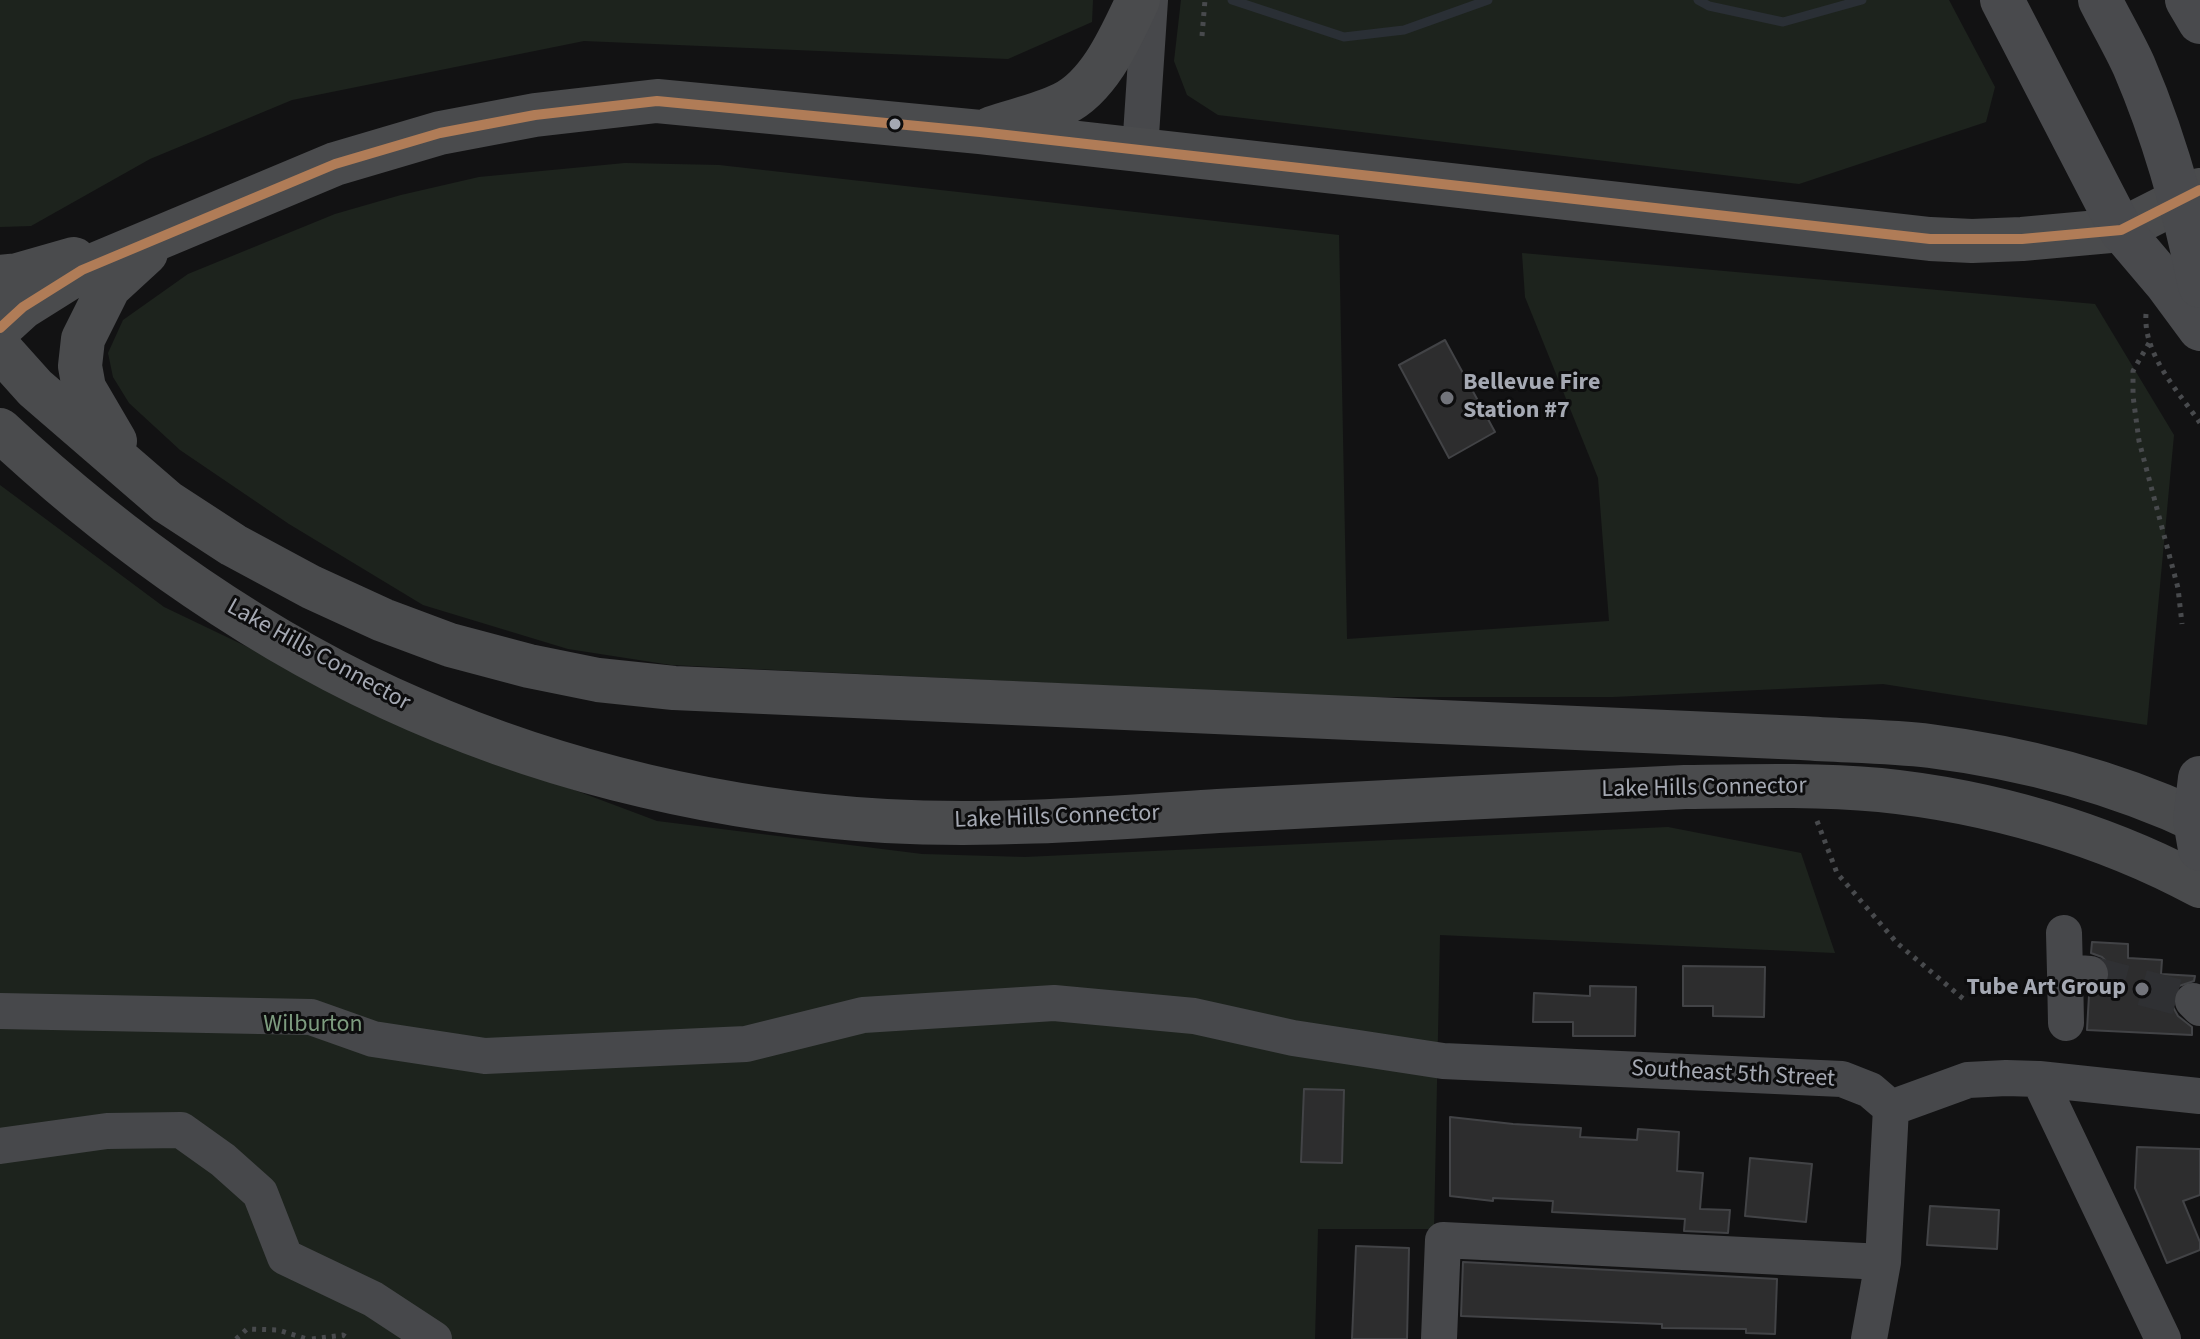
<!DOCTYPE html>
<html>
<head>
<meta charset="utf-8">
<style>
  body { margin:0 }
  canvas { display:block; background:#121213 }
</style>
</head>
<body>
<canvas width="2200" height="1339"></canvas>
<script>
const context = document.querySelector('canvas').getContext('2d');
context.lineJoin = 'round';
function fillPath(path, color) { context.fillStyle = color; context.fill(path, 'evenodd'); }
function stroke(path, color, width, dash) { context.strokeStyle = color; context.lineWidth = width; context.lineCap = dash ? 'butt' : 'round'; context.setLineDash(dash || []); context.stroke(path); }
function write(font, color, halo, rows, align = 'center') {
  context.font = font + ' "Source Sans 3",sans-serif'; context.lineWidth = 6; context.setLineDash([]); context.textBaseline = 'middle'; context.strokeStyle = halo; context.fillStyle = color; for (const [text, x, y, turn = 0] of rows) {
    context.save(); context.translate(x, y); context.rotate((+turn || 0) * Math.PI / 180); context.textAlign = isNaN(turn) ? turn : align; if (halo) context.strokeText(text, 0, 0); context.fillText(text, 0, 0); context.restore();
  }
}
const green = new Path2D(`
  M0,0H1093L1092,22L1008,59L584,41L292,100L150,159L31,226L0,227Z
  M1181,0H1949L1995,87L1986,122L1799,184L1218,115L1187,95L1174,61Z
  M625,163L719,165L1339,235L1347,639L1609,621L1598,478L1525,297L1522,253L2095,304L2174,435L2147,725L1883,684L1613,697H1347L671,665L568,649L423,605L289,524L180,450L129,403L113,377L108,353L123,320L188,274L335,214L401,195L479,177Z
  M0,485L164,607L446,742L657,821L922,854L1025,857L1668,827L1801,853L1835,953L1440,935L1434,1229H1318L1315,1339H0Z`);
const stream = new Path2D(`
  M1232,0L1344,37L1404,30L1488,0
  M1698,0L1709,6L1783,22L1862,0`);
const building = new Path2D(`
  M1445,340L1495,432L1449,458L1399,365Z
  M2092,942L2128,944V958L2162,960L2161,974L2195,976L2194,981L2179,986L2173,996V1007L2178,1016L2192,1027V1035L2087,1030L2089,995L2100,993L2107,986L2111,975L2109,964L2102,957L2091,953Z
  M1683,966L1765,967L1764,1017L1713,1016V1006H1683Z
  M1590,986L1636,987L1635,1036H1573V1022H1533L1534,993L1590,996Z
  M1304,1089L1344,1090L1342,1163L1301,1162Z
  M1450,1117L1513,1124L1581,1128L1580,1137L1637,1140L1638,1129L1679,1132L1677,1171L1703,1173L1700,1209L1730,1210L1728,1233L1684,1231L1685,1219L1552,1212L1553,1201L1493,1198V1201L1450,1196Z
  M2137,1147L2200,1149V1195L2183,1201L2200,1242V1250L2167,1263L2135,1188Z
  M1750,1158L1812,1164L1806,1222L1745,1216Z
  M1930,1206L1999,1210L1997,1249L1927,1245Z
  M1356,1246L1409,1248L1407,1339H1352Z
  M1463,1262L1777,1279L1775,1334L1746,1333V1329L1662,1328V1324L1461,1316Z`);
const minorTunnel = new Path2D(`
  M2090,974L2193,1001`);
const path = new Path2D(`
  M1202,36L1205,0
  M2146,314C2143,355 2179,392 2200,423
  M2149,343L2133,371V396L2139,441L2178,588L2182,624
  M1817,821L1837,873L1897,943L1967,1002
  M236,1339L247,1329L278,1330L307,1339
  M312,1339L343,1335L349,1339`);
const minor = new Path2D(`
  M1140,150L1150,0
  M2064,933L2065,972
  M2193,1001L2200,1008
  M0,1011L311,1017L373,1039L485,1056L746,1044L863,1015L1054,1003L1194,1016L1293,1038L1443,1061L1842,1079L1870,1090L1891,1108
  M2066,1023L2065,972L2090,974
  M2039,1079L2163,1339
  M1891,1108L1968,1080L2006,1078L2039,1079L2200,1096
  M0,1146L107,1131L181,1130L223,1160L260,1193L285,1257L373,1299L434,1339
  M1439,1339L1443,1240L1883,1262
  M1869,1339L1883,1262L1891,1108`);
const major = new Path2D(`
  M992,128C1015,120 1041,115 1063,104C1100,86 1121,36 1138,0
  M0,277L18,275L74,259
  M0,328L23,307L82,270L335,164L440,133L535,115L657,101L980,132L1930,239L1972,241L2022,239L2121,230L2200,190
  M0,349L35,388L167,502L233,545L311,587L383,620L450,645L529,666L598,680L674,688L1802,738C1845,741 1888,741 1930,746C2024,758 2115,782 2200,822
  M0,430C121,543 263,644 416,710C562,774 727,812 886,821C997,827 1108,818 1218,811C1374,803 1529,794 1685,787C1750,786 1815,784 1880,790C1989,801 2104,834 2200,886
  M115,441L84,388L80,366L83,339L109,287L146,253`);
const highway = new Path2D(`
  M2002,0L2121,230L2166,283L2200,329
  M2187,0L2200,22
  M2200,778L2195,820L2200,849`);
const highwayBridge = new Path2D(`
  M2100,0C2111,22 2124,44 2134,66C2164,136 2185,211 2200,286`);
const bus1 = new Path2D(`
  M0,328L23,307L82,270L335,164L440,133L535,115L657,101L980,132L1930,239H2022L2121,230L2200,190`);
const markers = [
  [895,124,7,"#a5a9b3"],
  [1447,398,8,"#72747b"],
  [2142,989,8,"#72747b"]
];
const poiNames = [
  ["Bellevue Fire",1463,384],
  ["Station #7",1463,412],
  ["Tube Art Group",2126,989,"right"]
];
const streetNames = [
  ["Lake Hills Connector",318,656,29],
  ["Lake Hills Connector",1704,789,-1],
  ["Lake Hills Connector",1057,818,-2],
  ["Southeast 5th Street",1733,1075,3]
];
const parkNames = [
  ["Wilburton",313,1026]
];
fillPath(green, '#1d231d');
stroke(stream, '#2a2f35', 9);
fillPath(building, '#2d2d2e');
stroke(building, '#424346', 2);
stroke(minorTunnel, '#2f3033', 36, [36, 18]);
stroke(path, '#484a4d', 5, [4, 6]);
stroke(minor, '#47484b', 36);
stroke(major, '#4a4b4d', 44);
stroke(highway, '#494a4d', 44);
stroke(highwayBridge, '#494a4d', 44);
stroke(bus1, '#b07c57', 10);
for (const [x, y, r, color] of markers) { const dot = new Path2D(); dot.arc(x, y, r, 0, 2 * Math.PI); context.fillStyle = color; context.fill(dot); stroke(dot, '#0d0d0e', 3); }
write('bold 24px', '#a5a9b3', '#0d0d0e', poiNames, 'left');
write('24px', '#a5a9b3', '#0d0d0e', streetNames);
write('24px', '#7d9c7f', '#0d0d0e', parkNames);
</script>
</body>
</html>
